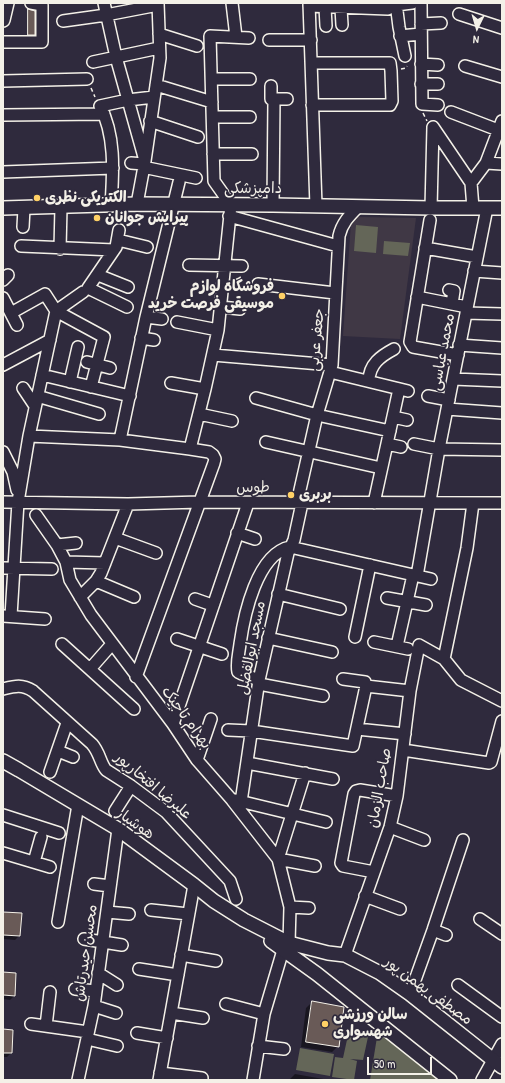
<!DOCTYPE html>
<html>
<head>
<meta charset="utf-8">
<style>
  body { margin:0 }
  #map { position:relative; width:505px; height:1083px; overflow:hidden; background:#2f2a3d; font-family:"Patrick Hand",sans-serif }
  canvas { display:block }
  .frame { position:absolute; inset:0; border:4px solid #f4f1e8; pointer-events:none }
  .north { position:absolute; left:457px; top:8px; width:40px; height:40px; -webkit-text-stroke:3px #2f2a3d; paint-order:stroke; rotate:185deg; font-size:11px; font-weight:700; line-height:16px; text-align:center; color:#f4f1e8 }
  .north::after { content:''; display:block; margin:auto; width:14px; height:18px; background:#f4f1e8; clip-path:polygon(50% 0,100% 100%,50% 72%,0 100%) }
  .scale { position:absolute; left:367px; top:1057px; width:65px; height:18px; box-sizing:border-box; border:2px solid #f4f1e8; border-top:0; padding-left:5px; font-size:12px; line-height:14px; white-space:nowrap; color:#f4f1e8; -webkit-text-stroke:3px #2f2a3d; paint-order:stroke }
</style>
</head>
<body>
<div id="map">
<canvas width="505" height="1083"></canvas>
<div class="frame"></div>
<div class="north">N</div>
<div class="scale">50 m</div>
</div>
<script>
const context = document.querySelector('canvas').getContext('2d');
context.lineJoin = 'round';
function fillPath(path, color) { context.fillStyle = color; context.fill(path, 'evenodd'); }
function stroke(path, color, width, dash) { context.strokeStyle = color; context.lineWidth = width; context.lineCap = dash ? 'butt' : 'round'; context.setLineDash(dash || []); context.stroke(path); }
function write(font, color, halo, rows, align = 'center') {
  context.font = font + ' "Patrick Hand","Playpen Sans Arabic",sans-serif'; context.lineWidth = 3.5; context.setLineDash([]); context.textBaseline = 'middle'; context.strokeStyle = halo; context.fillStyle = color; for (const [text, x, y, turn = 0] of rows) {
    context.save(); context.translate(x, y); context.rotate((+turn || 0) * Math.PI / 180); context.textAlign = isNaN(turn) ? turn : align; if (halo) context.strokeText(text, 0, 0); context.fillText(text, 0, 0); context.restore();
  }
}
const built = new Path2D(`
  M357,217L416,218L400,339L343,336L351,222Z`);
const green = new Path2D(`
  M356,225L378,227L376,253L354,251Z
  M384,241L410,243L408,256L383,254Z
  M350,1026L368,1037L363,1060L350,1059L357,1061L354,1080L332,1077L335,1057L343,1058Z
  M378,1031L443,1080H370Z
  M300,1048L334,1054L330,1076L296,1070Z`);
const shadow = new Path2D(`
  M3,913L19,936L15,940L3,939Z
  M3,973L14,996L10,1000L3,999Z
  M312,1002L338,1046L332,1052L301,1047L306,1008Z
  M3,1030L11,1053L7,1057H3Z
  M295,1074L329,1080H289Z`);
const building = new Path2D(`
  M28,9L35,11V35H28Z
  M3,912L22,913L20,936L3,935Z
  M3,972L16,973L15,996L3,995Z
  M312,1001L344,1007L339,1047L306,1042Z
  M3,1029L13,1030L12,1053H3Z`);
const path = new Path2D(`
  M401,69L406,68L407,66
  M91,88L95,97
  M423,113L427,121`);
const minor = new Path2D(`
  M104,3L116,57L144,157
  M232,3L236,37
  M309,3L316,206
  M396,3L399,27L405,56
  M421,3L422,104L438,105
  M396,5L412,3
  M309,6L388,9
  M325,7L326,26
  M341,8L342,25
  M459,14L502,28
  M63,21L106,15L158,5
  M421,24L441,23
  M159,34L197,46
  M400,36L421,34
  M269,40H311
  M3,42H42V5L31,3
  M93,62L159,48
  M312,63H390L391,71L392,101L390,105H312
  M421,64L438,65
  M465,66L502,77
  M212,79H250
  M3,81L87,79
  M421,84H438
  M156,85L212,102
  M271,86V99H274
  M451,112L498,130
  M3,115L104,114
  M213,117H250
  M150,121L198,137
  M433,127L471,183
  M213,154H252
  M131,163L144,164
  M486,163L502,164
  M143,167L196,178
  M3,172L113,168
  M137,204L145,161L160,58L158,3
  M273,205L274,99H287
  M111,206C113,173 116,136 100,106L128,100L154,97
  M431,208L433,127
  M473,208L471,183L486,163L502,121
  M229,216L338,246
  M430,220L410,342L413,347L458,355
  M23,227L24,208
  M119,230L116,247L88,288L127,307
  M118,240L147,247
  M21,246L114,250
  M425,248L477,257
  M60,249L61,207
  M189,265L242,266
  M474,271L502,273
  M98,275L128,287
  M3,280L8,275
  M258,284L335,293
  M449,290L454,291L452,304
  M417,297L467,307
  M3,298L17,325
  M221,307L240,309
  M56,311L83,292
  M11,313L45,294L56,311L104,337L91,387
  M466,313L502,314
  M146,317L162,319
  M177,322L218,330
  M141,338L154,340
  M459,345L502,348
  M213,355L332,365
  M87,362L110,368
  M3,365L50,340
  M330,372L408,391
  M42,375L130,396
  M453,379L502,381
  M369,381C369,364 381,356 394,349
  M70,382L78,347
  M171,383L205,389
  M23,388L35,406
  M37,396L99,414
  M428,396L449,400
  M256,398L317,415L390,431
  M447,409L502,413
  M199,414L232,421
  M393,417L407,420
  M29,436L120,440L190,449L209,452L213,455L215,459L214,463L136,677
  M120,440L146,317L179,182
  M266,442L381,468
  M387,444L401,447
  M414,444L439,449L502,450
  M190,449L205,389L218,330L231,205L214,181L210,36L249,38
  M3,452L13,472L17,490
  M3,502L128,504L200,502L502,503
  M297,503L317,415L332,365L339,236C342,223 349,216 358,207
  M374,503L399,389
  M36,515L57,545L66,562L70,580L91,615L173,724L197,760L232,800L278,859L290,907L289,943
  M237,533L255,539
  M115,538L156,553
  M57,545L76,543
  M66,562L105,563
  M3,568L52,569
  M417,576L439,449L487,208
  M96,581L134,597
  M278,594L340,609
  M80,597L96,581L101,573L128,504
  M387,598L426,605
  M195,599L212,605
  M3,616L45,619
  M11,616L18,502L29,436L56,311
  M355,637L370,565
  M268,638L332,652
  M177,639L222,654
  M374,642L408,649
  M62,644L134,709
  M397,646L413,575
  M444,659L467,548L473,503
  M90,669L112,644
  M343,679L365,682L366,686
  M259,680L242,674L238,672C236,663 239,653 240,644C244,615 257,554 290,547L431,579
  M259,684L323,696
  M366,686L410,691
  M3,689C15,686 22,684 33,691L92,744C100,753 100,763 106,770L131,786L166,812L230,881L236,899
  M173,724L248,503
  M357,729L405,734
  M228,730L251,731L353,746L366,686
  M403,750L489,763L491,762L502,721
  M58,751L73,757
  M197,760L211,719
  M247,763L333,779
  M50,772L67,723
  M235,800L326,822
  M241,802L259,680L288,553L294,540L302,503
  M115,811L131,786
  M3,815L59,833
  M390,827L424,840
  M3,853L50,867
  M278,859L305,773
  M278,859L315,866
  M34,862L41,837
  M374,872L343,866L341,863L354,794L356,791L360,790L397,796
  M94,884L110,886
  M365,896L400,909
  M290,907L309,908
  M151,910L188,914
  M107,912L129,914
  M480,919L502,934
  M58,922L78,805
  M433,930L446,935
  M84,939L122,945
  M181,955L216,961
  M345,955L390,827L397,796L410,691L419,645L444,659L461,680L502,701
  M139,969L178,975
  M98,973L117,985
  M458,985L502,1017
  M75,989L96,991
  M410,994L433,930L463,840
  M226,1004L264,1014
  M94,1006L116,1013
  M171,1013L203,1018
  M31,1024L88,1032
  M46,1026L50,992
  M137,1033L167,1038
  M87,1039L117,1046
  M258,1046L284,1049
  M160,1073L202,1078
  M78,1080L94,1006L118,829
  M159,1080L194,885
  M253,1080L264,1014L283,950
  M482,1080L502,1044`);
const major = new Path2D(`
  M3,20L7,3
  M3,208L137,204L273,205L431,208H502
  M3,761L19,770L118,829L194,885L214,901L244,920L289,943L328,953L345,955L380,973L410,994L502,1067
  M271,941L317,974L450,1080`);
const markers = [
  [37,198,4,"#ffd166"],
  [97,218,4,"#ffd166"],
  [282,296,4,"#ffd166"],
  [291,495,4,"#ffd166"],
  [325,1024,4,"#ffd166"]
];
const streetNames = [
  ["دامپزشکی",253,189],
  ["جعفر عربی",317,340,-85],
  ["محمد عباسی",443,352,-79],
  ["طوس",253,488],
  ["مسجد ابوالفضل",252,648,-79],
  ["بهرام تاجیک",186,718,54],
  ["علیرضا افتخارپور",153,786,40],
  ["صاحب الزمان",380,788,-80],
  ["هوشیار",135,824,35],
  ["محسن حیدرتاش",86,953,-82],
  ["مصطفی بهمن پور",428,991,36]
];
const poiNames = [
  ["الکتریکی نظری",45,198],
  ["پیرایش جوانان",105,218],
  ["فروشگاه لوازم",274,287,"right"],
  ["موسیقی فرصت خرید",274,304,"right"],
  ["بربری",299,495],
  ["سالن ورزشی",333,1015],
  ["شهسواری",333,1032]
];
fillPath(built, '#403845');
fillPath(green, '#646658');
fillPath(shadow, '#0007');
fillPath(building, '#695a57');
stroke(building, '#f4f1e8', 1);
stroke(minor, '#f4f1e8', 14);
stroke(major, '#f4f1e8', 16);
stroke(path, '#f4f1e8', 1.5, [4, 3]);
stroke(minor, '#2f2a3d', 11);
stroke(major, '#2f2a3d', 13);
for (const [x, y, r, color] of markers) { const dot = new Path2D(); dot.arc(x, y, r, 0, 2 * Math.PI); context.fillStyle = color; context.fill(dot); stroke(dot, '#2f2a3d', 1.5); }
write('15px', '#f4f1e8', '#2f2a3d', streetNames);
write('bold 15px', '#f4f1e8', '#2f2a3d', poiNames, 'left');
</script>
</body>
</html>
